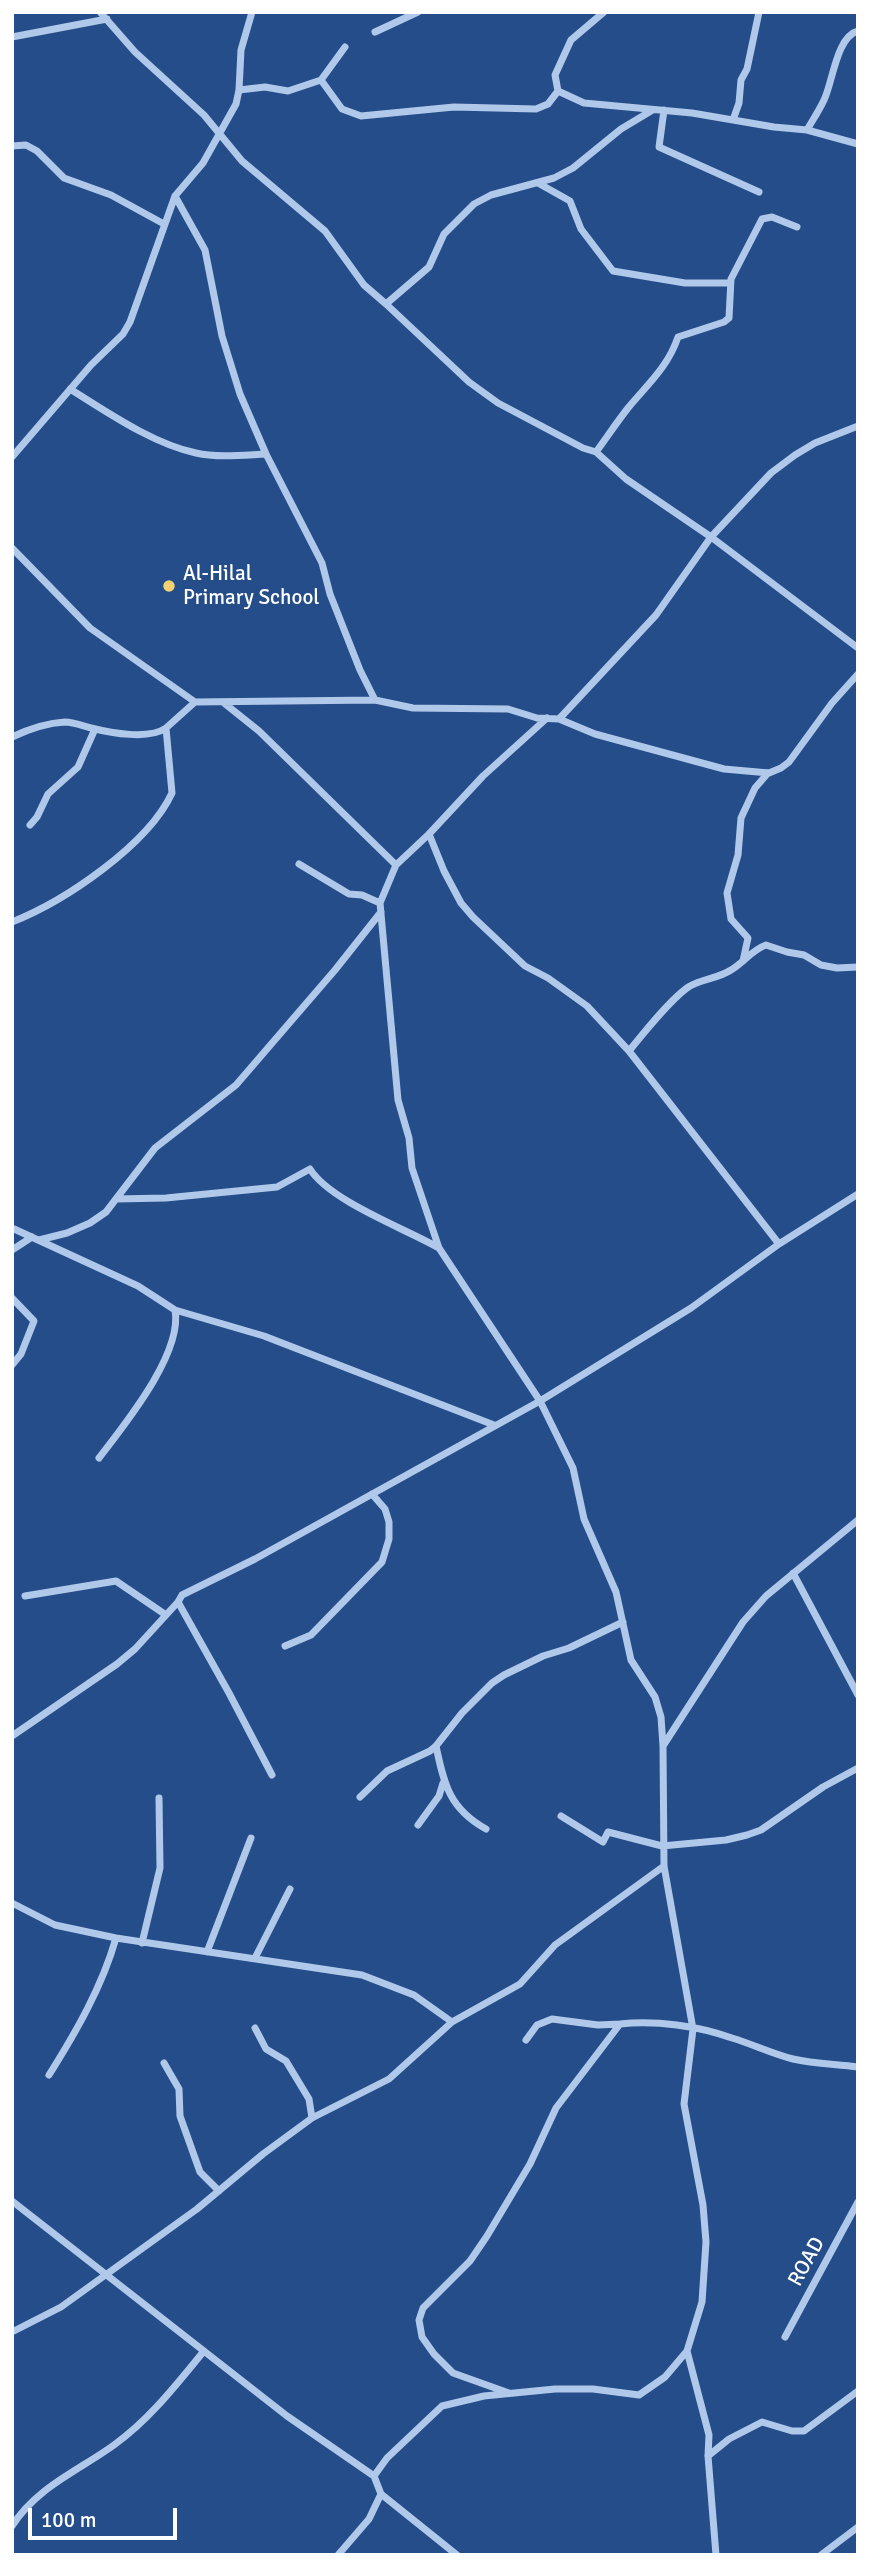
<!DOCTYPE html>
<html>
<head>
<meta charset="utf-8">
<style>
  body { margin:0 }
  #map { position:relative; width:870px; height:2567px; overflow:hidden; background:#244d89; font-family:Signika,sans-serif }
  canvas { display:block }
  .frame { position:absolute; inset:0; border:14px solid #fff; pointer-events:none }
  .scale { position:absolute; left:28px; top:2508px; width:149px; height:32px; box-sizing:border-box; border:4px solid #fff; border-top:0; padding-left:9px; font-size:21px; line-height:24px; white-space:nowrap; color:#fff; -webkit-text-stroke:5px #244d89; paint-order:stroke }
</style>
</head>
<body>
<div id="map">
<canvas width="870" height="2567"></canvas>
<div class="frame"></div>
<div class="scale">100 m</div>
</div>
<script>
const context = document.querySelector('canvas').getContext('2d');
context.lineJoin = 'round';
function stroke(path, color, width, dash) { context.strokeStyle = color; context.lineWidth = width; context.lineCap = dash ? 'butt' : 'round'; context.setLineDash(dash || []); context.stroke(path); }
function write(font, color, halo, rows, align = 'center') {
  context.font = font + ' Signika,sans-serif'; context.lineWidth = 5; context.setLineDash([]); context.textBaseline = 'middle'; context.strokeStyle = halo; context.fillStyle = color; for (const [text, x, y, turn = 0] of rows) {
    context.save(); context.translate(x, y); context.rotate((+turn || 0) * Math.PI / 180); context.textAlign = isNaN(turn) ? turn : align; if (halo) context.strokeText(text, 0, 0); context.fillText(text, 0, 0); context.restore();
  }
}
const minor = new Path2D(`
  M100,12L135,52L204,115L242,161L325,231L364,285L386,304L469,382L498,403L583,448L596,452L626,479L711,537L858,648
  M375,32L418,12
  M12,37L107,19
  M321,80L345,47
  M239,90L265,87L288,91L321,80L342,109L361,116L454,107L536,109L548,104L558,91L584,103L692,113L774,127L807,130L858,144
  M558,91L555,75L571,40L604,12
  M664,110L659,147L759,192
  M733,120L739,103L741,80L747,69L759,12
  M807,130C812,121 819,111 824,100C833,82 836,37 858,31
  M12,146L26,145L37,151L64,178L111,195L164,224
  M538,183L570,201L581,229L613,271L685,283H729
  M175,196L205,250L222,336L240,394L266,454L322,563L330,594L360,670L375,700
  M386,304L429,267L444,234L474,204L491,195L554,178L573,168L621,129L651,111
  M70,389C107,412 153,444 196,453C218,458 244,455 266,454
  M596,452C607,437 617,422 628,408C647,385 668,367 678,337L724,322L729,318L731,279L762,219L772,217L797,227
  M12,457L91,365L123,334L130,322L175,196L203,163L236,104L239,90L241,50L252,12
  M12,548L90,628L195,702L375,700L413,708L508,709L537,718L559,719L595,734L724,769L769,773L781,768L789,762L832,703L858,674
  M224,703L259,731L396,865
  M547,718L483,776L429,834L396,865L380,903L398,1100L409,1138L412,1168L439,1248L540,1401L573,1468L584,1519L616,1592L631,1660L655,1697L661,1717L663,1746
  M559,719L656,615L711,537L771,473L795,455L815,443L858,426
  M12,737C29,729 46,723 65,722C73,722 83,726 91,728C111,733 149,740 166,728
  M30,825L37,817L48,794L78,767L95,729
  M429,834L444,871L461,903L473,917L525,966L548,978L587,1006L629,1051L779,1244
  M299,864L349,894L362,895L380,903
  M12,922C65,901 148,845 172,793L166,728L195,702
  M743,961L748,938L731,919L727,893L738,855L741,818L755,788L768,773
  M629,1051C643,1034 672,997 690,986C703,979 719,978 731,970C744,962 752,950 766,945L787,952L804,955L821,965L837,968L858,967
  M116,1199L166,1198L277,1187L310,1169C330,1201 404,1228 439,1248
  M12,1228L138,1286L175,1310L264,1336L494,1425
  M39,1240L67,1233L90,1223L106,1212L155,1148L236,1085L335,970L381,912
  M12,1250L32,1237
  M12,1298L34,1321L21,1354L12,1365
  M99,1458C125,1424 183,1353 175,1310
  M793,1573L858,1695
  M25,1596L116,1581L166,1615
  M285,1646L311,1635L382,1562L389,1539V1522L385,1509L372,1494
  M12,1736L117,1664L135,1649L178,1602
  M436,1746C444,1785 450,1809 486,1829
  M272,1775L229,1693L178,1602L182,1595L255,1559L540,1401L691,1308L779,1244L858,1194
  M360,1797L387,1771L430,1751L436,1746L462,1713L492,1683L504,1675L543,1656L569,1648L623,1622
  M561,1816L603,1842L608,1832L662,1846L726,1840L747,1835L761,1830L823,1787L858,1768
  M418,1825L439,1796L443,1783
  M12,1903L55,1925L116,1938L362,1975L414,1995L452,2022
  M142,1943L160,1868L159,1798
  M207,1952L251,1838
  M255,1958L290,1889
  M255,2028L266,2049L286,2061L309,2099L312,2118
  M526,2040L537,2025L552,2019L598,2025L620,2024
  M164,2063L179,2089L180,2116L200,2172L219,2191
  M49,2075C76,2032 102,1987 116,1938
  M12,2201L287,2416L374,2476
  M12,2332L61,2307L197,2209L263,2154L312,2118L389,2079L452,2022L520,1984L555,1945L664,1866
  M785,2337L858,2202
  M509,2393L453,2373L434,2354L422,2337L419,2320L423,2308L470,2261L487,2236L530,2164L556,2108L620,2024C656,2020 698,2026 732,2038C752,2044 773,2054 793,2059C815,2064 836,2064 858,2067
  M708,2456L729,2439L762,2422L792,2431H804L858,2391
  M381,2494L457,2555
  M12,2526C37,2487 78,2471 114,2445C150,2419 176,2385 204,2351
  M338,2555L369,2519L381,2494L374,2476L387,2458L442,2406L484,2396L555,2389H593L639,2395L665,2377L687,2351
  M716,2555L708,2456L709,2435L687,2351L702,2302L706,2242L703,2205L684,2104L693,2029L664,1866L663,1746L743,1622L766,1596L858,1520
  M821,2555L858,2527`);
const markers = [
  [169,586,7,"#f4d273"]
];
const poiNames = [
  ["Al-Hilal",183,574],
  ["Primary School",183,598]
];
const streetNames = [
  ["ROAD",807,2262,-61]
];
stroke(minor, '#b0c9ea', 7);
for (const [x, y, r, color] of markers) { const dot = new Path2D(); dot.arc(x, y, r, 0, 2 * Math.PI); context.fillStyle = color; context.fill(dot); stroke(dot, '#244d89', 2.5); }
write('21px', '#fff', '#244d89', poiNames, 'left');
write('21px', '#fff', '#244d89', streetNames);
</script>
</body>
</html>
